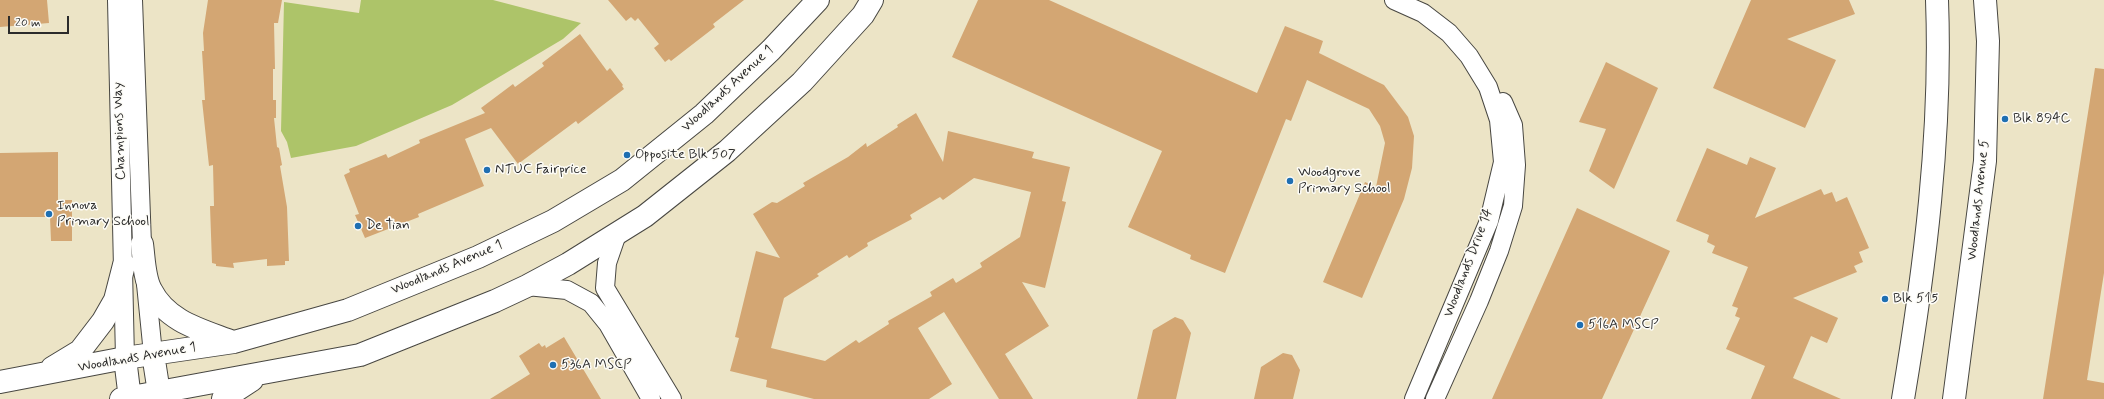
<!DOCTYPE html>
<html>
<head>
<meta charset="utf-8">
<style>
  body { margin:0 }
  #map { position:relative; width:2104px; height:399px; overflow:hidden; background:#ece4c6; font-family:Mynerve,sans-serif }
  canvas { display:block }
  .scale { position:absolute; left:8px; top:16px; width:61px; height:18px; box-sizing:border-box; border:2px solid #2b2b2b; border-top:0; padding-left:5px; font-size:12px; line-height:14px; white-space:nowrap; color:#2b2b2b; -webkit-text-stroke:3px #fdfcf7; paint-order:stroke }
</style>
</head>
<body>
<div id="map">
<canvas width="2104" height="399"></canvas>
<div class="scale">20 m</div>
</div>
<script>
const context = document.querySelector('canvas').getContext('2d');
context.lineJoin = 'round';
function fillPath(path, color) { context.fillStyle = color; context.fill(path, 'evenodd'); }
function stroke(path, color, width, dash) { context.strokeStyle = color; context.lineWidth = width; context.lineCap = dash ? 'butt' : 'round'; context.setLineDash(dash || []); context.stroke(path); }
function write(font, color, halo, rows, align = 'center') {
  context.font = font + ' Mynerve,sans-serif'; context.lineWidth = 3; context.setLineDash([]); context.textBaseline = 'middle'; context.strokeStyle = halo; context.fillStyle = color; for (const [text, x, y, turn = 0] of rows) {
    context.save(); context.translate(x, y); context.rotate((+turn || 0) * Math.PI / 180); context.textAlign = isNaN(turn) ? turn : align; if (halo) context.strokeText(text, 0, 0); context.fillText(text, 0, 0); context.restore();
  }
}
const green = new Path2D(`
  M361,0H493L581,23L563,39L452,105L356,146L291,158L287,142L281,131L284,2L359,13Z`);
const building = new Path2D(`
  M0,0H47L49,23L0,27Z
  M208,0H282L278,23H274L275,69H273V100H276V118H274L277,147L279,148L282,165L280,166L287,207L289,261H285V265L267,266V259L233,263L234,268L216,266V264L212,263L210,206H214L213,165L209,166L202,100H205L202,51H204L203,33Z
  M608,0H744L713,24L715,27L671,61L669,59L665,62L654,48L659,44L638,18L635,21L631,17L626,21Z
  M978,0H1049L1257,93L1285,26L1323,41L1319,53L1384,85L1408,117L1414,136L1412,168L1404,199L1362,298L1323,282L1365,182L1376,187L1385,143L1380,126L1369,109L1307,80L1291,121L1286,119L1225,273L1190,259L1191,255L1128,227L1162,151L952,57Z
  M1751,0H1849L1855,14L1787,39L1836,60L1805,128L1713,88Z
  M580,34L607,71L610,68L623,85L622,86L624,89L578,124L576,121L518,164L491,128L465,139L484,186L418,214L419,217L365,238L355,215L359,214L344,175L350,172L349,169L386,154L388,158L420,143L419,140L485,113L481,108L513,84L515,87L544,66L542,63Z
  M1606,62L1658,88L1614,189L1589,171L1606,129L1579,122Z
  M2095,68L2104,69V273L2087,380L2104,383V399H2043Z
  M916,113L943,162L948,131L1034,152L1032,158L1070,167L1062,201L1066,202L1045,288L1022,282L1049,326L1005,354L1033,399H999L944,312L918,328L952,384L929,399H814L766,387L767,380L730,371L739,338L735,337L756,251L780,258L753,214L772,202L777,203L805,186L803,183L848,157L866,143L867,147L898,127L897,125ZM974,178L1031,192L1020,237L980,263L982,267L956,283L953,278L930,292L932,296L888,321L889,324L859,343L856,340L825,361L771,348L784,298L819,276L817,274L847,255L849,258L868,246L867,243L912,219L910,215L940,197L943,200Z
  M1707,148L1747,165L1750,157L1776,168L1755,218L1821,189L1824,195L1832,192L1836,202L1847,197L1869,248L1859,252L1863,262L1854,266L1857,272L1793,298L1838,318L1827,343L1811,336L1793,378L1841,399H1751L1765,366L1726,349L1740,318L1735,316L1738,308L1732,306L1748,267L1712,253L1715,246L1707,242L1709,235L1676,221Z
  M58,152V200H72V241H51L50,217H0V153Z
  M1577,208L1670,251L1602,399H1492Z
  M1175,317L1183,320L1191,333L1176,399H1137L1153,330Z
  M564,337L601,399H490L530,374L519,356L539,343L542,347L545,345L546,348Z
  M1283,353L1292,355L1300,370L1293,399H1254L1261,367Z`);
const minor = new Path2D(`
  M117,0L125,358
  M133,0L142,244L153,354
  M1394,0L1423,13L1449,33L1469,56L1488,87L1499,120L1503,162L1489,221L1414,399
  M617,234L607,263L605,288L672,399
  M527,286L567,290L591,303L608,324L651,399
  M1435,399L1479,301L1499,251L1513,206L1516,165L1513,125L1503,102`);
const tertiary = new Path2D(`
  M142,244C144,258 144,278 151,290C167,322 202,330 233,342
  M153,354L160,399
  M125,358L130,399
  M52,368L80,351L103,321L115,300L124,265
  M0,382L125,358L234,342L348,310L478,257L553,221L622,180L704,114L771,50L818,0
  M121,399L360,355L495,301L527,286L568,264L645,216L727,151L802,82L863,15L872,0
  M223,399L252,380`);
const secondary = new Path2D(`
  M1903,399C1925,268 1942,133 1937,0
  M1954,399L1985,161L1988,41L1985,0`);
const markers = [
  [2005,119,4,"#1f6fb2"],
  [627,155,4,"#1f6fb2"],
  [487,170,4,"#1f6fb2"],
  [1290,181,4,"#1f6fb2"],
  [49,214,4,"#1f6fb2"],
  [358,226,4,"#1f6fb2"],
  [1885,299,4,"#1f6fb2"],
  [1580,325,4,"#1f6fb2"],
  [553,365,4,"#1f6fb2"]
];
const streetNames = [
  ["Woodlands Avenue 1",728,89,-43],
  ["Champions Way",120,131,-92],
  ["Woodlands Avenue 5",1979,200,-84],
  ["Woodlands Drive 14",1469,263,-69],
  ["Woodlands Avenue 1",447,268,-23],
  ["Woodlands Avenue 1",137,358,-10]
];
const poiNames = [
  ["Blk 894C",2013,119],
  ["Opposite Blk 507",635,155],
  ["NTUC Fairprice",495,170],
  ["Woodgrove",1298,173],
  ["Primary School",1298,189],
  ["Innova",57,206],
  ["Primary School",57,222],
  ["De Tian",366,226],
  ["Blk 515",1893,299],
  ["516A MSCP",1588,325],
  ["536A MSCP",561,365]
];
fillPath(green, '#adc469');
fillPath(building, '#d3a673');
stroke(minor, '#484742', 20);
stroke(tertiary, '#484742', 24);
stroke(secondary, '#484742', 24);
stroke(minor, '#fff', 18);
stroke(tertiary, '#fff', 22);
stroke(secondary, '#fff', 22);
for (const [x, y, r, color] of markers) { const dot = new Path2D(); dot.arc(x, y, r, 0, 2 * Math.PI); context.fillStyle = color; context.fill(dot); stroke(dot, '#fdfcf7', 1.5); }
write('14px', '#2b2b2b', '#fdfcf7', streetNames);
write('14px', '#2b2b2b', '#fdfcf7', poiNames, 'left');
</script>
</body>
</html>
